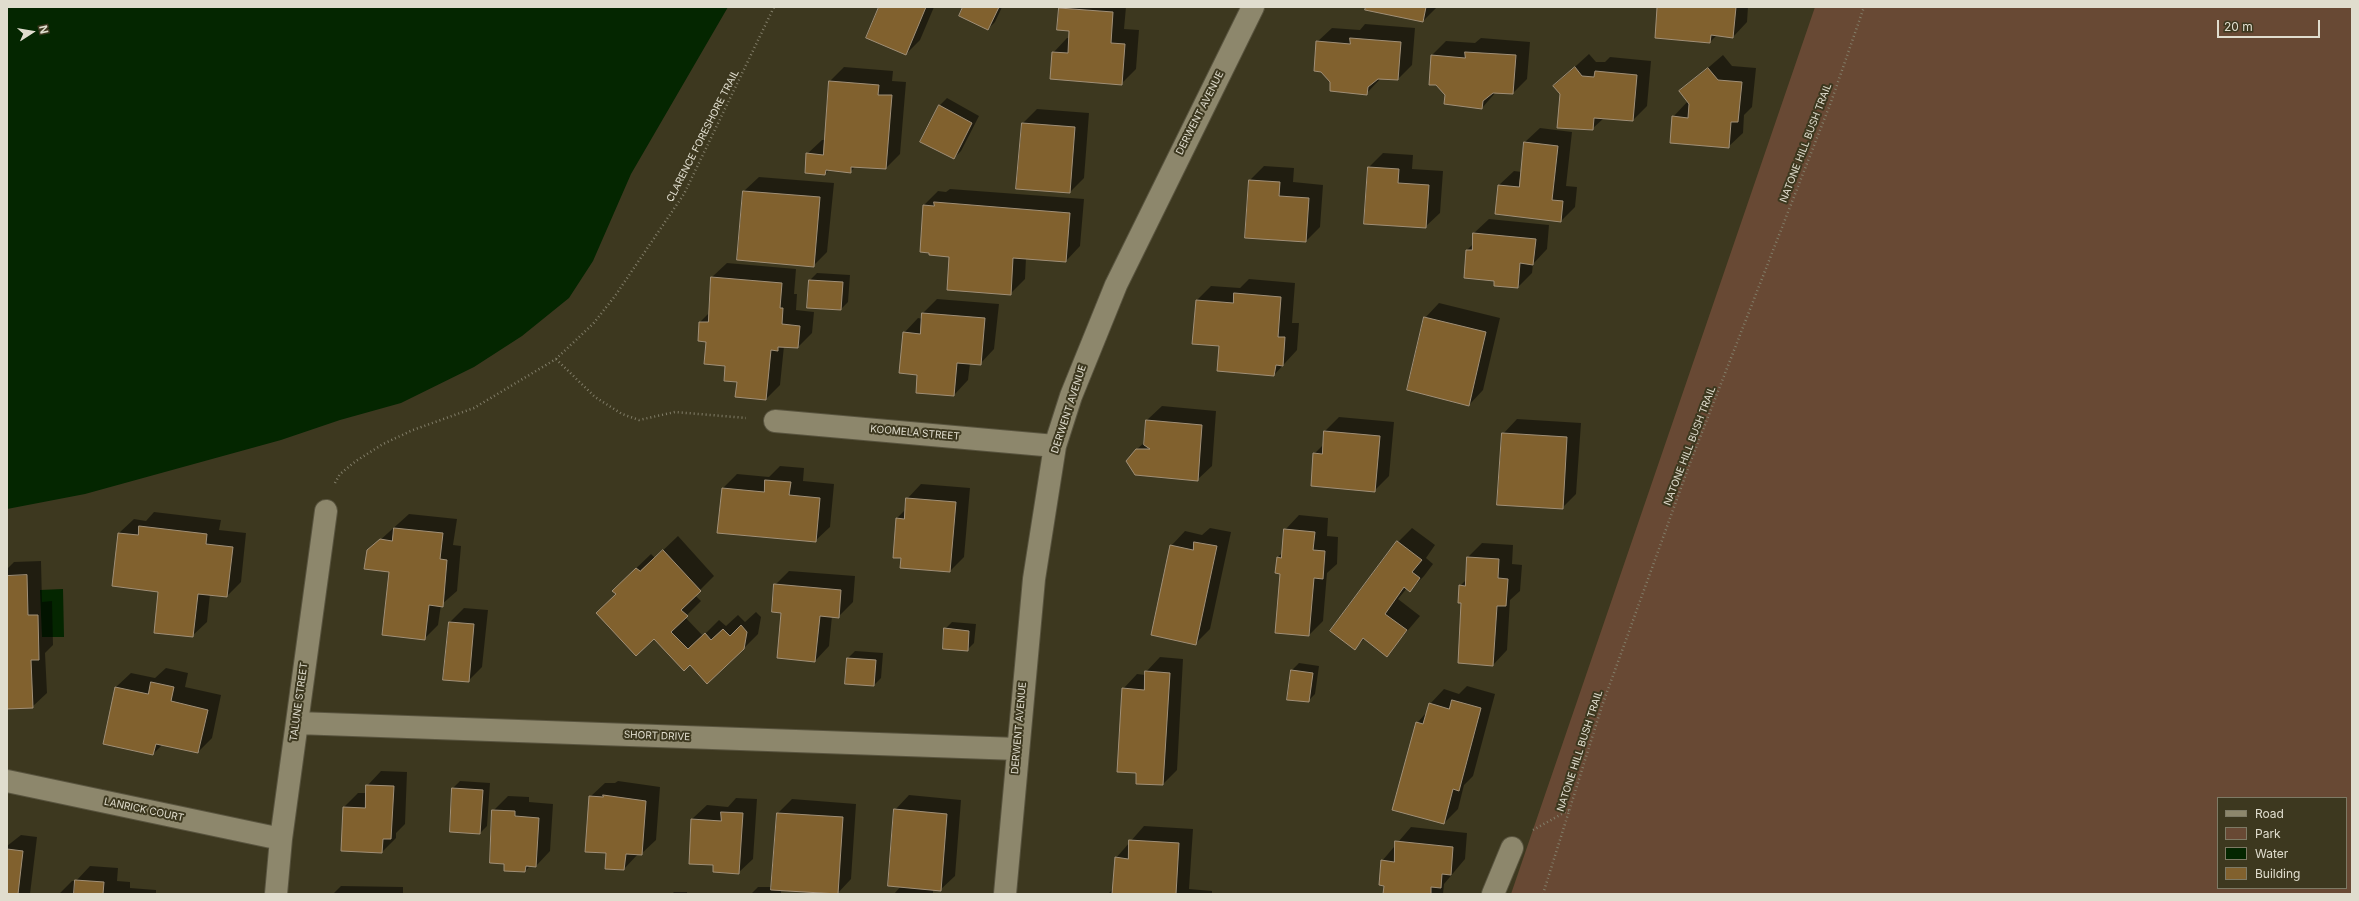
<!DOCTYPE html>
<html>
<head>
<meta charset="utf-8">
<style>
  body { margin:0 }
  #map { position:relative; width:2359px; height:901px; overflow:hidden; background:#3d381f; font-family:Inter,sans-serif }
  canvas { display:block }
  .frame { position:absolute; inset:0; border:8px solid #e0ddce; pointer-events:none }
  .legend { position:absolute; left:2217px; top:797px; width:130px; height:92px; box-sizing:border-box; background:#3d381f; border:1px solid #7e7a65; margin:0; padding:5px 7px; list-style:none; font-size:12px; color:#e0ddce }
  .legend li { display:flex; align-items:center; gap:8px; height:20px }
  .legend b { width:20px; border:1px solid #7e7a65 }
  .north { position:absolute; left:12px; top:12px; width:40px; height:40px; -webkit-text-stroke:3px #3d381f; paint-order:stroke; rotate:78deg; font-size:11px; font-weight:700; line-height:16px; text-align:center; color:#e0ddce }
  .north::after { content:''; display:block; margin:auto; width:14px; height:18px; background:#e0ddce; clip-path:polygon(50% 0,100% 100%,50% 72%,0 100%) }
  .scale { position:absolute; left:2217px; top:20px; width:103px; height:18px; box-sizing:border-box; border:2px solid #e0ddce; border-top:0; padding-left:5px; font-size:12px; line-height:14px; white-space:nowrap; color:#e0ddce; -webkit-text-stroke:3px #3d381f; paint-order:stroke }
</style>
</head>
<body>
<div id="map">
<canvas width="2359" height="901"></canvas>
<div class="frame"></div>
<ul class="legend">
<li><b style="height:5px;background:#8d876c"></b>Road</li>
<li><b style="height:11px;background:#684934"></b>Park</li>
<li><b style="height:11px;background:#042600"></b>Water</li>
<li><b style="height:11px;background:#81612e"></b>Building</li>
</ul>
<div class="north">N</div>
<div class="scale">20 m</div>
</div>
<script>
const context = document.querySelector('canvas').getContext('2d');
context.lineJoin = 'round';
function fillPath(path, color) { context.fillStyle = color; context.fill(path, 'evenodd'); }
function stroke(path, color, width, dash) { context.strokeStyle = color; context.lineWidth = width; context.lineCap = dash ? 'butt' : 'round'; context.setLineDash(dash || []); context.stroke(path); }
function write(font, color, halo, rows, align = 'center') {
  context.font = font + ' Inter,sans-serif'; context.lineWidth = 4; context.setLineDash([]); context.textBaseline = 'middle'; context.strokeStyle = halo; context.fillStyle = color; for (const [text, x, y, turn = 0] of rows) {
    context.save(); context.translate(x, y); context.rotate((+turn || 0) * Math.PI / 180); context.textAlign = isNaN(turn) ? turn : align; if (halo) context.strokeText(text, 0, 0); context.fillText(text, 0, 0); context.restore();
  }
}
const green = new Path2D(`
  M1815,7H2352V894H1511ZM2218,798H2346V888H2218Z`);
const water = new Path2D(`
  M7,7H728L631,174L593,261L569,298L522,336L474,367L401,403L340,420L281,440L85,494L7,509Z
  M63,589L64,637H42L40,590Z`);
const shadow = new Path2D(`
  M880,7H934L920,40L906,54Z
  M964,7H1002L995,22L988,29Z
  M1061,7H1126L1124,29L1139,30L1136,69L1121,84L1053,53L1067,38H1070V30L1060,8Z
  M1367,7H1437L1423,21Z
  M1658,7H1748L1747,22L1733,37L1717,35L1710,42Z
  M1365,24L1415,28L1412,65L1398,79L1381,78L1366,94L1331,82L1317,42L1332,28L1360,30Z
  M1481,38L1530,42L1527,79L1513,93L1496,92L1482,108L1446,95L1436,85L1432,55L1446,41L1475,43Z
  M1589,54L1596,62H1605L1610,57L1651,61L1647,106L1633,120L1604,118L1592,129L1554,86Z
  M1723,55L1732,66L1756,68L1752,107L1744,115L1743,133L1728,147L1673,117L1688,101L1681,91Z
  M844,67L893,71L892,81L906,82L900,154L886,168L856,166L850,172L829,170L825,174L807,154L822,140H825L830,81Z
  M947,98L979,116L961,151L954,158L922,141L940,105Z
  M1037,109L1089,113L1084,178L1070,192L1017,188L1023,123Z
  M1540,128L1572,132L1566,186L1577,187L1575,207L1561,221L1496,214L1499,185L1514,171L1522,172L1525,142Z
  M1383,153L1413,155L1412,169L1443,171L1440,213L1425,227L1365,223L1369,167Z
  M1264,166L1294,168L1293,182L1323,185L1320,227L1306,241L1250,180Z
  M759,177L834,183L827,252L813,266L744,191Z
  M950,189L1084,199L1080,246L1066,261L1026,258L1025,279L1010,294L951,256L924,205L938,191L946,192Z
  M1489,219L1549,225L1547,249L1533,264L1532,273L1518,287L1495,280L1467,250L1474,243V233Z
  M727,263L796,269L794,294H797L796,310L814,312L812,333L798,347L784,346L780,385L766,399L738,381L707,341L700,322L709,313L712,277Z
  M817,273L850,275L848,302L841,309L808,307L810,280Z
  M1249,279L1295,283L1292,323H1299L1297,350L1274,375L1220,346L1197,300L1211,286L1240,288Z
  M937,299L999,304L994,349L980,364L970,363L968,380L954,395L918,374L904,333L918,318L923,319V313Z
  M1439,303L1500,318L1483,390L1469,405L1425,318Z
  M1162,406L1216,411L1212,466L1197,480L1136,450L1146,441L1147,420Z
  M1339,417L1394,422L1389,476L1375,490L1314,454L1324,444L1325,431Z
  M1517,419L1581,423L1576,494L1562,508L1503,434Z
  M780,466L804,468L803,481L834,484L830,527L815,541L723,488L737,474L769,477Z
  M921,484L970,488L964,557L950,571L902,557L896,519L906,509L907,499Z
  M154,512L221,520L219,530L246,533L241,582L227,596L210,594L207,622L192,636L119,533L134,519L146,521Z
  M409,514L457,519L453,545L461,546L457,591L441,605L438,625L424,639L390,571L368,551Z
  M1299,515L1328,518L1327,536L1338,537L1337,564L1327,573L1323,621L1309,635L1281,573L1278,557L1283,552L1285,530Z
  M1210,528L1231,532L1210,629L1196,643L1171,546L1185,531L1202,535Z
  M1412,528L1435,545L1426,558L1433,564L1424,576L1410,590L1407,588L1398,599L1420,616L1387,655L1365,638L1355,648L1398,542Z
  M678,536L714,576L695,595L701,601L685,617L703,636L719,620L726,626L738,615L745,622L756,612L761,617L758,634L744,648L690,664L617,594L627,577L651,554L655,558Z
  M1482,543L1513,545L1512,564L1522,565L1520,591L1510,600L1507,650L1493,665L1460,586L1467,579L1468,557Z
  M41,561L42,602L52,601L53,645L45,653L47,693L32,707L7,708V569L14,562Z
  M789,571L855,576L853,602L838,617L832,616L829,646L815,661L782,612L775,585Z
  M464,608L488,610L482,667L468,681L450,622Z
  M952,622L976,624L974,643L967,650L945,629Z
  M855,651L883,653L881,678L874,685L846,683L848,658Z
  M1160,657L1183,659L1177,770L1163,784L1138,772L1123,689L1137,674L1146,675V672Z
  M1299,663L1319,666L1315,694L1308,701L1292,670Z
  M166,668L188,673L185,687L221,695L212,738L198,752L163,744L153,754L104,743L116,687L131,673L155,678Z
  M1467,686L1495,694L1473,776L1464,785L1458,809L1444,823L1417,723L1427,712L1430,704L1444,689L1459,694Z
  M381,771L407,772L405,824L396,833V838L382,852L344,807L358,793H367V786Z
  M460,781L490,783L487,826L480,833L451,831L453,788Z
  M618,781L660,787L656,840L641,854H638L624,869L607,853L590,797L605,783H615Z
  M909,795L961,800L955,876L940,890L933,889V894H894L901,886L895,810Z
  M508,796L529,797V802L553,804L550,851L536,866L531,865L525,871L505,863L493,811Z
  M736,798L757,799L753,859L738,873L692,819L707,805L728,807Z
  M792,799L856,804L851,879L837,894L781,890V894H751L758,887H773L778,813Z
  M1144,826L1193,829L1189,889L1212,891V894H1108L1114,888L1116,858Z
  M1411,827L1467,833L1465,859L1444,884L1443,894H1384L1382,861Z
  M21,835L37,837L30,894H7V846Z
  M90,866L118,868L117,881L130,882V888L156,890V894H59L72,881H76Z
  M341,886L403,887V894H333Z
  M674,892H687V894H672Z`);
const building = new Path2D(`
  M879,7H926L906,55L866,38Z
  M963,7H999L988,30L959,16Z
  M1366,7H1426L1423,22L1365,10Z
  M1652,7H1736L1733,38L1711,35L1710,43L1655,38L1657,8Z
  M1059,8L1113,12L1111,43L1125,44L1122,85L1050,79L1052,52L1068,53L1069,31L1057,30Z
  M1350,38L1401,42L1398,80L1378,79L1368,87L1367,95L1330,91V82L1321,72L1314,71L1316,41L1350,44Z
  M1465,52L1516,55L1513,94L1493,93L1483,101L1482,109L1444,104L1445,95L1436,85H1429L1431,55L1465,58Z
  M1575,67L1582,76L1594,77L1595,71L1637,75L1633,121L1594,118L1593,130L1557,128L1560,94L1553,86Z
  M1708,68L1718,80L1742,82L1738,122H1731L1729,148L1670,143L1672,116L1688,118L1689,104L1679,91Z
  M829,81L879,85L878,95H892L886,169L851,167V173L826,170L825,175L805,173L806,153L823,155Z
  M939,105L972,123L954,159L920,142Z
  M1022,123L1075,127L1070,193L1016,189Z
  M1524,142L1558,146L1552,200L1563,201L1561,222L1495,214L1498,185L1519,187Z
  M1368,167L1399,169L1398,183L1429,185L1426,228L1364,224Z
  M1249,180L1280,182L1279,196L1309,198L1306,242L1245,238Z
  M743,191L820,197L814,267L737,260Z
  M934,202L1070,213L1066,262L1013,258L1011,295L947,290L949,257L929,255V253L920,252L923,205L934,206Z
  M1473,233L1536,239L1533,265L1520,263L1518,288L1494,286V281L1464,278L1466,250H1472Z
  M711,277L782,283L780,308H783L782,324L800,326L798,348L778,347V351L771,350L766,400L735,397L737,382L724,381L725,366L704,364L706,342L698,341L699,322H708Z
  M809,280L843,282L841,310L807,308Z
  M1234,293L1281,297L1278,337H1285L1283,366L1276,365L1274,376L1217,371L1219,346L1192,344L1196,300L1233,303Z
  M922,313L985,318L981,365L957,363L954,396L916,393L917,375L899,373L903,332L920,334Z
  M1424,317L1486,332L1469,406L1407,390Z
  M1146,420L1202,425L1198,481L1135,475L1126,461L1136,449H1150L1144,445Z
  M1324,431L1380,436L1375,492L1311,486L1313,453L1322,454Z
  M1502,433L1567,437L1563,509L1497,505Z
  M765,480L791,482L789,495L820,498L816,542L717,533L722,488L764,492Z
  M906,498L956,502L950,572L900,568L901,558H893L896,518L904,519Z
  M139,526L207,534L206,544L233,547L227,597L198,594L193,637L154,633L158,592L112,586L118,533L138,535Z
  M394,528L443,533L440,559L447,560L443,607L429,605L425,640L382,635L389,572L364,569L367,550L380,539L392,541Z
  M1284,529L1315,532L1313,550L1325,551L1323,579L1314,578L1309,636L1275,633L1280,574L1275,573L1277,557L1281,558Z
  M1397,541L1422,560L1412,572L1420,578L1410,592L1404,587L1385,614L1407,630L1387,657L1363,638L1355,650L1330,631Z
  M1194,542L1217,546L1196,645L1151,635L1170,545L1193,550Z
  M663,550L701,591L681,610L688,616L671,632L688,649L705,633L711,640L723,629L730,636L741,625L747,632L744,649L707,684L690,665L684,671L654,639L636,656L596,613L616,594L612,591L636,568L640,571Z
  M1467,557L1499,559L1498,578L1508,579L1506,606H1497L1493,666L1458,663L1461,603H1458L1459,585L1465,586Z
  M27,575L28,615H38L39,660H31L33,708L7,709V576Z
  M774,584L841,590L839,618L820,616L815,662L777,658L781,613L772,612Z
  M449,622L474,624L469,682L443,680Z
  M944,628L969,631L968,651L943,649Z
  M847,658L876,660L874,686L845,684Z
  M1291,670L1313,673L1309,702L1287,700Z
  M1145,671L1170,673L1163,785L1136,784V773L1117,772L1122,688L1144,690Z
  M151,682L174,687L171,701L208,710L198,753L156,744L153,755L103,744L115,687L148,694Z
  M1452,700L1481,708L1459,791L1453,789L1444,824L1392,810L1416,722L1423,724L1429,703L1449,709Z
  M366,785L394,786L391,839H383L382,853L341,851L343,807L365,808Z
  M452,788L483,790L480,834L450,832Z
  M603,795L646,801L642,855L626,854L624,870L605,869L606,853L585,852L589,796L603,797Z
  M894,809L947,814L941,891L888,886Z
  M492,810L515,811V816L539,818L536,867L526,866L525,872L504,871V864L490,863Z
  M721,812L743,813L739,874L713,872V865L689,864L691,819L721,821Z
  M777,813L843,817L838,894L771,890Z
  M1129,840L1179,843L1176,894H1112L1115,857L1128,859Z
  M1395,841L1453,847L1451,875L1442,874L1441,888L1431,887V894H1383L1384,886L1379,885L1381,860L1394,862Z
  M7,849L23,851L18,894H7Z
  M75,880L104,882L103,894H74Z`);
const path = new Path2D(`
  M556,359L595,397L622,414L639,420L675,412L746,418
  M335,483L340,474L356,461L383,444L413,430L474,408L556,359L593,324L615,296L684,194L774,7
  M1533,830L1569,810
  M1543,894L1602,706L1690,463L1831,102L1864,7`);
const minor = new Path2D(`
  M775,421L1055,446
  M297,723L1017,749
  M7,781L281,839
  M276,894L281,839L326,511
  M1005,894L1034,579L1055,446L1071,396L1116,285L1253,7
  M1493,894L1512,848`);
const streetNames = [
  ["DERWENT AVENUE",1200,113,-63],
  ["CLARENCE FORESHORE TRAIL",703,136,-63],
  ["NATONE HILL BUSH TRAIL",1806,143,-69],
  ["DERWENT AVENUE",1069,409,-72],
  ["KOOMELA STREET",915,433,5],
  ["NATONE HILL BUSH TRAIL",1690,446,-69],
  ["TALUNE STREET",299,702,-82],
  ["DERWENT AVENUE",1019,728,-85],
  ["SHORT DRIVE",657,736,2],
  ["NATONE HILL BUSH TRAIL",1580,751,-72],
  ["LANRICK COURT",144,810,12]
];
fillPath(green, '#684934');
fillPath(water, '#042600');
fillPath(shadow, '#0007');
fillPath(building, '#81612e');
stroke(building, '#a08f77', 1);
stroke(minor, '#59543f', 24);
stroke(path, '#827e69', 2.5, [1, 3]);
stroke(minor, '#8d876c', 22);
write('10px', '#e0ddce', '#3d381f', streetNames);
</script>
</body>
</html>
